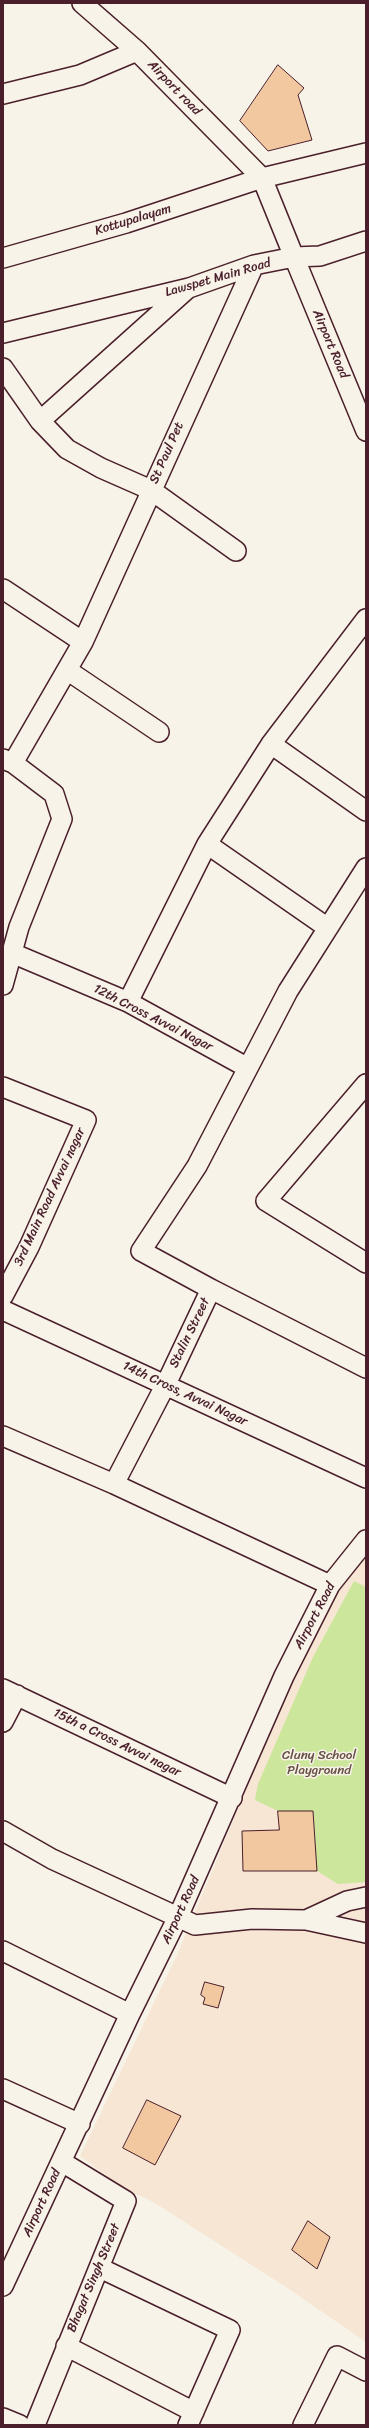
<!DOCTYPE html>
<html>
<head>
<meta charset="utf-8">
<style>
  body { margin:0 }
  #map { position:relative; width:369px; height:2428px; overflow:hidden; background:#f7f3e8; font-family:Sriracha,sans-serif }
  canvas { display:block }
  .frame { position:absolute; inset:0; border:4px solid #4a1f2b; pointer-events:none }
</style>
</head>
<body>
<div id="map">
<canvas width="369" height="2428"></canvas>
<div class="frame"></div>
</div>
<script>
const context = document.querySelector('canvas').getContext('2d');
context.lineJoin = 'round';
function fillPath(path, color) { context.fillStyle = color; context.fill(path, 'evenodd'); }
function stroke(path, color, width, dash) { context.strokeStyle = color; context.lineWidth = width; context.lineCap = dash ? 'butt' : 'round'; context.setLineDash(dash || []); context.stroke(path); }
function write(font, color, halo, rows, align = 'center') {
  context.font = font + ' Sriracha,sans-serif'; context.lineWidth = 3; context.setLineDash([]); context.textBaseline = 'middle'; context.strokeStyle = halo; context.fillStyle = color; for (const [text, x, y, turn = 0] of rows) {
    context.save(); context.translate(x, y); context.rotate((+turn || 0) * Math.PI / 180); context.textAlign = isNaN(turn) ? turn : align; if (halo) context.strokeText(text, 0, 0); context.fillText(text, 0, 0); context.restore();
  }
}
const built = new Path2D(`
  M355,1555L366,1561V2342L289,2289L155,2203L120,2186L80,2156L177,1955L294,1675Z`);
const green = new Path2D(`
  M354,1581L366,1587V1882L338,1884L317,1871L313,1811H278L255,1800L258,1784L313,1657Z`);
const building = new Path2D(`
  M278,65L304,88L298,95L312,140L268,151L240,121Z
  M278,1811H313L317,1871H243L242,1831L279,1830Z
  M205,1982L224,1987L218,2008L203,2004L205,1998L201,1995Z
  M147,2100L181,2116L155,2165L123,2148Z
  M308,2221L330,2237L317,2269L292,2250Z`);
const minor = new Path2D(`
  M3,94L80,75L137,51
  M366,241L320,256L294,257L366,431
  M3,258L126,223L262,178L366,153
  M3,333L189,288L254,265L294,257L262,178L137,51L82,3
  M3,368L40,421L67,449L101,468L151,490L236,551
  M40,421L186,290
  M3,589L83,642
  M67,670L159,732
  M271,744L366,811
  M3,759L13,763L54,794L62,819L19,927L3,985
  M13,763L83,642L254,265
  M207,844L328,928
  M366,868L288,991L197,1166L141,1251L211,1289L366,1368
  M12,953L128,1002L248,1068
  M128,1002L207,844L271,744L366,619
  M366,1084L266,1201L366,1263
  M3,1087L86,1120L29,1247L3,1296
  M3,1310L366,1478
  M3,1436L114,1484L330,1585
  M114,1484L166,1384L211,1289
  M3,1689L232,1798
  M3,1722L17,1695
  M3,1831L52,1859L195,1925L252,1919L306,1920L366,1933
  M306,1920L347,1901L366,1897
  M3,1951L130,2014
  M3,2089L80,2124
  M100,2268L230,2330L188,2425
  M3,2286L130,2014L178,1917L284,1676L330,1585L366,1540
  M66,2346L194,2412
  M3,2418L20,2425
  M35,2425L126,2201L62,2162
  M303,2425L337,2356L366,2371`);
const streetNames = [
  ["Airport road",174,88,46],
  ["Kottupalayam",133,220,-17],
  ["Lawspet Main Road",218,278,-16],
  ["Airport Road",330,344,67],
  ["St Paul Pet",167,453,-66],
  ["12th Cross Avvai Nagar",153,1018,27],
  ["3rd Main Road Avvai nagar",50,1197,-65],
  ["Stalin Street",190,1333,-64],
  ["14th Cross, Avvai Nagar",185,1394,25],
  ["Airport Road",315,1616,-62],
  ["15th a Cross Avvai nagar",117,1743,26],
  ["Airport Road",181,1910,-65],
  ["Airport Road",42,2203,-65],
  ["Bhagat Singh Street",94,2278,-67]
];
const parkNames = [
  ["Cluny School",319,1756],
  ["Playground",319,1771]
];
fillPath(built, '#f6e6d3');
fillPath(green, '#cce69c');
fillPath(building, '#f2c8a1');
stroke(building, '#4a1f2b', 1);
stroke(minor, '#4a1f2b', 22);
stroke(minor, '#f7f3e8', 19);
write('13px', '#4a1f2b', '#f7f3e8', streetNames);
write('13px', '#6a5147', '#f7f3e8', parkNames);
</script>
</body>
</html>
